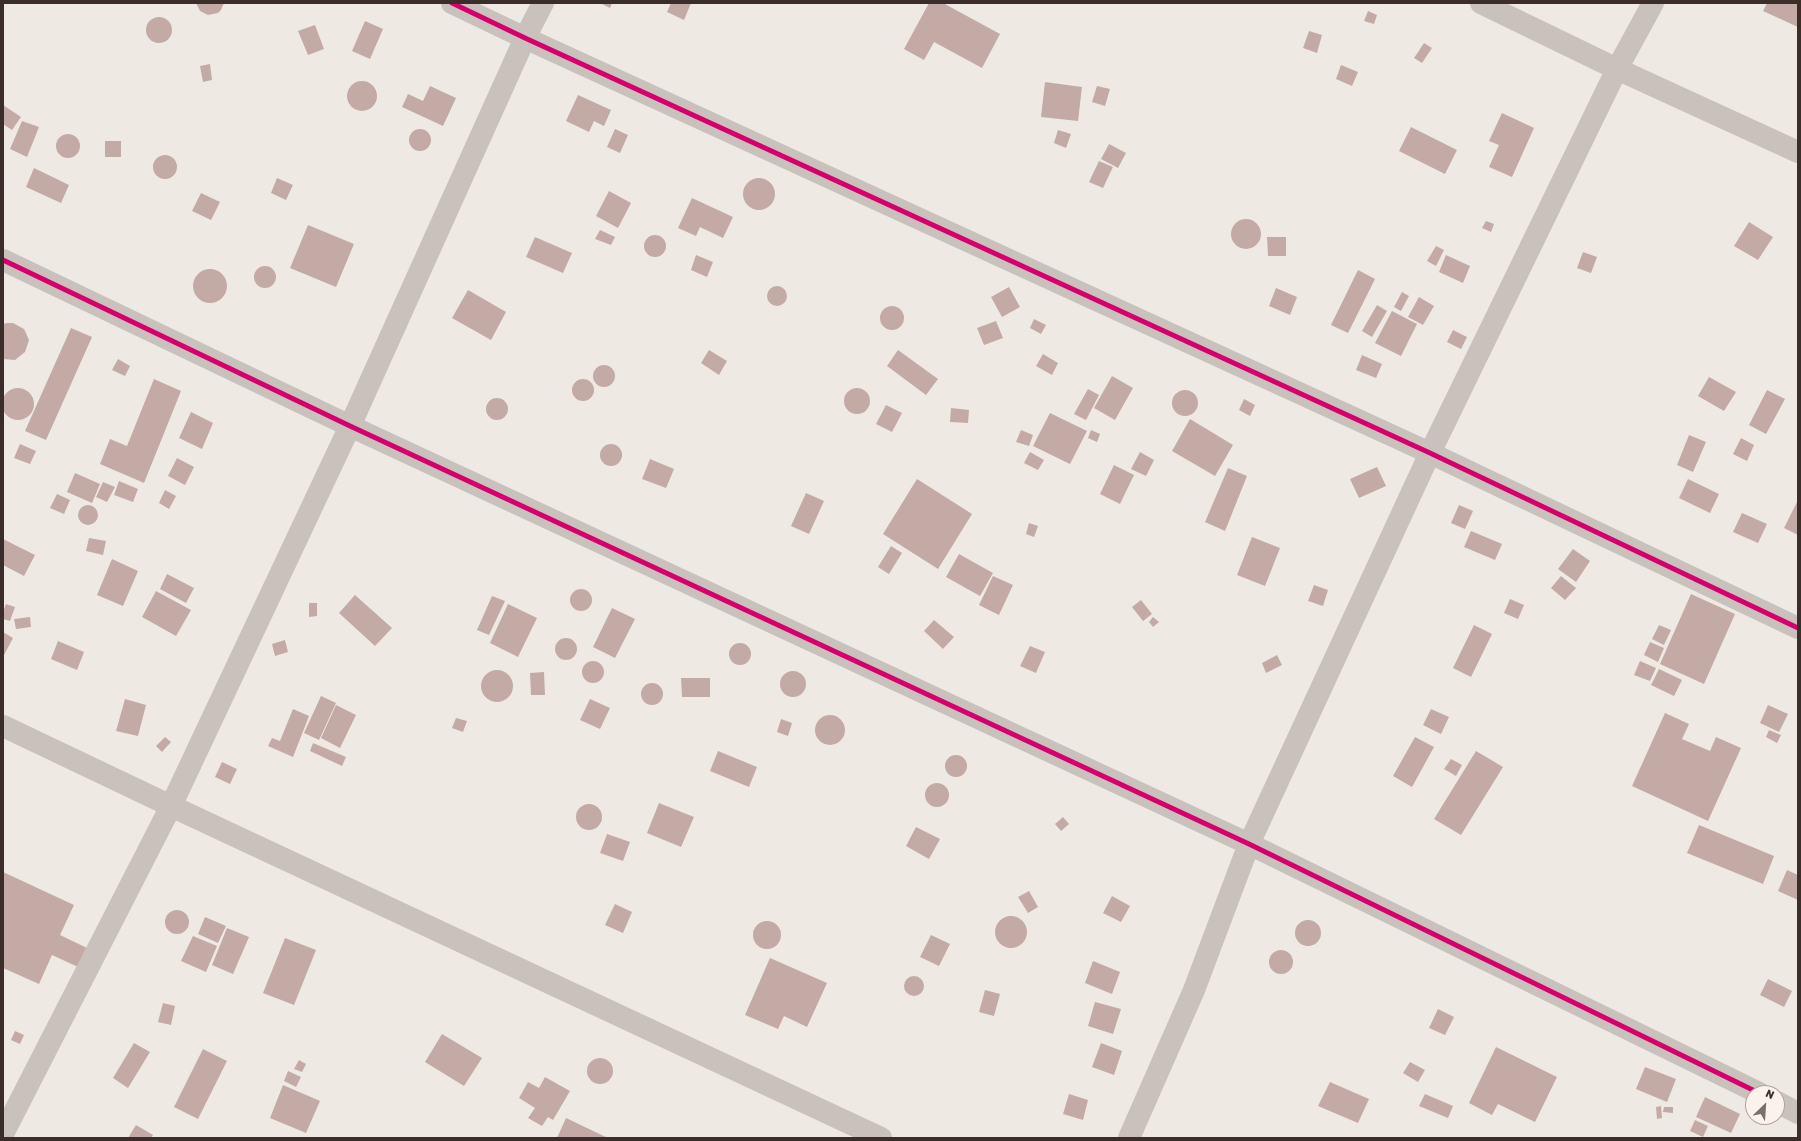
<!DOCTYPE html>
<html>
<head>
<meta charset="utf-8">
<style>
  body { margin:0 }
  #map { position:relative; width:1801px; height:1141px; overflow:hidden; background:#efe9e4; font-family:Rubik,sans-serif }
  canvas { display:block }
  .frame { position:absolute; inset:0; border:4px solid #3a2d2a; pointer-events:none }
  .north { position:absolute; left:1745px; top:1085px; width:40px; height:40px; box-sizing:border-box; background:#fbf2ec; border:1px solid #aea39e; border-radius:50%; rotate:25deg; font-size:11px; font-weight:700; line-height:16px; text-align:center; color:#3a2d2a }
  .north::after { content:''; display:block; margin:auto; width:14px; height:18px; background:#796f6b; clip-path:polygon(50% 0,100% 100%,50% 72%,0 100%) }
</style>
</head>
<body>
<div id="map">
<canvas width="1801" height="1141"></canvas>
<div class="frame"></div>
<div class="north">N</div>
</div>
<script>
const context = document.querySelector('canvas').getContext('2d');
context.lineJoin = 'round';
function fillPath(path, color) { context.fillStyle = color; context.fill(path, 'evenodd'); }
function stroke(path, color, width, dash) { context.strokeStyle = color; context.lineWidth = width; context.lineCap = dash ? 'butt' : 'round'; context.setLineDash(dash || []); context.stroke(path); }
const building = new Path2D(`
  M196,3H224L221,10L218,13L208,15L200,11Z
  M600,3H612L610,8Z
  M671,3H691L684,20L667,12Z
  M929,3H943L1000,34L982,68L934,42L924,60L904,49Z
  M1767,3L1798,4V27L1763,11Z
  M1368,11L1377,15L1374,24L1364,21Z
  M146 30a13 13 0 1 1 26 0a13 13 0 1 1-26 0Z
  M365,21L383,29L370,59L352,51Z
  M315,25L324,49L308,55L298,31Z
  M1309,31L1322,35L1317,53L1303,48Z
  M1424,43L1432,48L1422,63L1414,58Z
  M210,64L212,80L203,82L200,66Z
  M1341,65L1358,72L1352,86L1336,79Z
  M347 96a15 15 0 1 1 30 0a15 15 0 1 1-30 0Z
  M1045,82L1082,87L1078,121L1041,117Z
  M430,86L456,98L443,126L402,107L408,94L423,101Z
  M1097,86L1110,89L1105,106L1092,102Z
  M578,95L611,110L604,126L594,121L589,132L566,121Z
  M3,105L21,117L12,130L3,124Z
  M1502,113L1534,128L1512,177L1489,167L1499,145L1489,141Z
  M22,121L39,127L27,157L10,149Z
  M1411,127L1457,150L1445,174L1399,151Z
  M615,129L628,135L620,153L607,147Z
  M409 140a11 11 0 1 1 22 0a11 11 0 1 1-22 0Z
  M1058,130L1071,134L1066,148L1054,143Z
  M56 146a12 12 0 1 1 24 0a12 12 0 1 1-24 0Z
  M105,141H121V157H105Z
  M1109,144L1126,153L1118,168L1101,159Z
  M153 167a12 12 0 1 1 24 0a12 12 0 1 1-24 0Z
  M1099,161L1113,167L1103,188L1089,182Z
  M34,168L69,185L61,203L26,187Z
  M743 194a16 16 0 1 1 32 0a16 16 0 1 1-32 0Z
  M277,178L293,185L286,200L271,193Z
  M609,191L631,203L618,228L596,216Z
  M201,193L220,202L211,220L192,211Z
  M692,198L733,217L723,238L700,227L696,236L678,228Z
  M1231 234a15 15 0 1 1 30 0a15 15 0 1 1-30 0Z
  M1486,221L1494,224L1491,232L1482,228Z
  M1749,222L1773,237L1758,260L1734,246Z
  M308,225L354,244L336,287L290,268Z
  M600,230L615,237L611,245L595,239Z
  M644 246a11 11 0 1 1 22 0a11 11 0 1 1-22 0Z
  M535,237L572,253L563,273L526,257Z
  M1267,237H1286V256H1268Z
  M1436,246L1444,250L1436,266L1427,261Z
  M1583,252L1597,257L1591,273L1577,268Z
  M696,255L713,262L707,277L691,270Z
  M1446,255L1470,266L1463,283L1439,272Z
  M254 277a11 11 0 1 1 22 0a11 11 0 1 1-22 0Z
  M193 286a17 17 0 1 1 34 0a17 17 0 1 1-34 0Z
  M1358,270L1375,279L1348,333L1331,325Z
  M767 296a10 10 0 1 1 20 0a10 10 0 1 1-20 0Z
  M1009,287L1020,307L1002,317L991,297Z
  M1276,288L1297,297L1290,315L1269,306Z
  M468,290L506,312L491,340L452,318Z
  M1402,292L1409,296L1401,311L1394,307Z
  M1419,297L1434,306L1423,325L1408,317Z
  M1377,305L1387,311L1372,337L1362,331Z
  M880 318a12 12 0 1 1 24 0a12 12 0 1 1-24 0Z
  M1392,311L1417,324L1401,356L1375,343Z
  M1034,319L1046,325L1041,334L1030,328Z
  M996,321L1003,338L984,345L977,328Z
  M7,323H13L24,329L29,340L25,352L15,360L3,359V324Z
  M71,328L92,337L46,440L25,431Z
  M1453,330L1467,337L1461,349L1447,342Z
  M709,350L727,361L719,375L701,363Z
  M898,350L938,379L926,395L887,366Z
  M1043,354L1058,363L1052,375L1036,366Z
  M1362,355L1382,364L1376,378L1356,370Z
  M118,359L130,366L125,376L112,370Z
  M593 376a11 11 0 1 1 22 0a11 11 0 1 1-22 0Z
  M1112,376L1133,388L1115,420L1094,408Z
  M1709,377L1736,392L1724,411L1698,396Z
  M154,379L181,391L144,483L100,464L110,439L127,446Z
  M572 390a11 11 0 1 1 22 0a11 11 0 1 1-22 0Z
  M844 401a13 13 0 1 1 26 0a13 13 0 1 1-26 0Z
  M2 404a16 16 0 1 1 32 0a16 16 0 1 1-32 0Z
  M1088,389L1099,395L1086,420L1074,414Z
  M1172 403a13 13 0 1 1 26 0a13 13 0 1 1-26 0Z
  M1767,390L1785,399L1766,434L1749,425Z
  M486 409a11 11 0 1 1 22 0a11 11 0 1 1-22 0Z
  M1244,399L1255,405L1250,416L1239,410Z
  M886,405L902,413L892,432L876,424Z
  M951,408L969,410L968,423L950,422Z
  M191,412L213,423L202,449L179,438Z
  M1050,413L1087,431L1070,464L1033,446Z
  M1190,419L1233,445L1215,476L1172,451Z
  M1021,430L1033,435L1029,446L1016,442Z
  M1091,430L1100,434L1097,442L1088,438Z
  M1689,435L1706,442L1693,472L1677,465Z
  M1741,438L1754,445L1747,461L1733,454Z
  M20,444L36,451L30,464L14,458Z
  M600 455a11 11 0 1 1 22 0a11 11 0 1 1-22 0Z
  M1030,452L1044,460L1038,470L1024,463Z
  M1140,452L1154,460L1146,476L1131,469Z
  M177,458L194,467L185,485L168,476Z
  M650,459L674,469L666,488L642,479Z
  M1114,465L1134,475L1120,504L1100,494Z
  M1377,467L1386,486L1359,498L1350,479Z
  M1228,468L1247,476L1225,531L1205,522Z
  M75,473L100,484L92,503L67,492Z
  M917,479L972,514L938,569L883,534Z
  M1688,479L1719,494L1710,513L1679,498Z
  M119,481L138,489L133,502L114,495Z
  M103,482L115,487L107,502L96,497Z
  M165,490L176,496L169,509L159,503Z
  M806,493L824,501L809,534L791,526Z
  M57,494L70,500L64,514L50,508Z
  M1798,500V535L1784,528Z
  M78 515a10 10 0 1 1 20 0a10 10 0 1 1-20 0Z
  M1459,505L1473,511L1465,529L1451,523Z
  M1742,513L1767,524L1758,543L1733,532Z
  M1029,523L1038,526L1034,537L1026,534Z
  M1471,531L1502,544L1495,560L1464,547Z
  M1252,537L1280,548L1265,586L1237,575Z
  M89,538L106,541L103,555L86,551Z
  M3,539L35,555L24,576L3,565Z
  M891,546L902,553L889,574L878,567Z
  M1573,549L1590,561L1576,582L1558,569Z
  M959,554L993,573L980,596L946,577Z
  M112,559L138,571L123,606L97,595Z
  M167,574L194,588L186,603L160,589Z
  M993,576L1013,585L999,615L979,605Z
  M1561,576L1576,588L1565,600L1551,588Z
  M1314,585L1328,590L1323,606L1308,601Z
  M570 600a11 11 0 1 1 22 0a11 11 0 1 1-22 0Z
  M156,591L191,610L176,636L142,617Z
  M1691,594L1735,614L1704,684L1660,664Z
  M355,595L392,628L375,646L339,613Z
  M492,596L505,601L489,635L477,630Z
  M1510,599L1524,605L1518,619L1504,613Z
  M1141,600L1152,614L1143,621L1132,607Z
  M309,603H317V616L309,617Z
  M6,604L15,607L10,621L3,619V612Z
  M508,604L537,618L518,657L490,643Z
  M612,608L635,619L615,658L593,647Z
  M30,617L31,627L16,629L14,619Z
  M1153,617L1159,622L1153,627L1149,622Z
  M934,620L954,637L943,649L924,631Z
  M1474,625L1492,634L1471,677L1453,668Z
  M1659,625L1671,630L1664,645L1652,639Z
  M3,632L13,638L3,657Z
  M555 649a11 11 0 1 1 22 0a11 11 0 1 1-22 0Z
  M285,640L288,652L275,656L272,644Z
  M58,641L84,652L77,670L51,659Z
  M1650,642L1664,648L1658,662L1644,655Z
  M729 654a11 11 0 1 1 22 0a11 11 0 1 1-22 0Z
  M1030,646L1045,652L1036,673L1020,666Z
  M1277,655L1282,665L1266,673L1262,663Z
  M1640,661L1656,668L1650,681L1634,675Z
  M582 672a11 11 0 1 1 22 0a11 11 0 1 1-22 0Z
  M1659,669L1682,680L1674,696L1651,685Z
  M481 686a16 16 0 1 1 32 0a16 16 0 1 1-32 0Z
  M780 684a13 13 0 1 1 26 0a13 13 0 1 1-26 0Z
  M544,672L545,695H531L530,673Z
  M681,678H710V697H682Z
  M641 694a11 11 0 1 1 22 0a11 11 0 1 1-22 0Z
  M321,696L336,703L319,740L304,733Z
  M125,699L146,705L138,736L116,731Z
  M590,699L610,708L600,729L580,720Z
  M336,705L356,715L340,748L321,738Z
  M1768,705L1788,714L1779,732L1760,723Z
  M293,709L309,716L293,757L268,746L272,738L280,741Z
  M1431,709L1449,717L1441,734L1423,725Z
  M1665,713L1689,724L1682,739L1710,751L1716,737L1741,748L1708,821L1632,786Z
  M815 730a15 15 0 1 1 30 0a15 15 0 1 1-30 0Z
  M456,718L467,721L463,732L452,728Z
  M781,719L792,723L788,736L777,732Z
  M1769,730L1781,735L1777,743L1766,737Z
  M165,737L171,742L162,752L156,746Z
  M1415,737L1434,747L1412,787L1393,776Z
  M313,743L346,757L342,766L310,751Z
  M718,751L757,767L749,787L710,771Z
  M1476,751L1503,767L1461,835L1434,819Z
  M945 766a11 11 0 1 1 22 0a11 11 0 1 1-22 0Z
  M1451,759L1462,765L1456,776L1444,769Z
  M222,762L237,769L230,784L215,777Z
  M925 795a12 12 0 1 1 24 0a12 12 0 1 1-24 0Z
  M659,803L694,817L681,847L647,833Z
  M576 817a13 13 0 1 1 26 0a13 13 0 1 1-26 0Z
  M1063,817L1069,824L1061,831L1055,824Z
  M1699,825L1774,856L1763,884L1687,853Z
  M916,827L940,839L929,859L906,846Z
  M607,834L630,842L623,861L600,853Z
  M1787,870L1798,875V900L1778,891Z
  M3,872L74,905L60,935L87,948L78,967L52,955L39,984L3,968Z
  M1029,891L1038,907L1028,913L1018,897Z
  M1112,896L1130,906L1121,922L1103,913Z
  M615,904L632,912L623,933L605,925Z
  M165 922a12 12 0 1 1 24 0a12 12 0 1 1-24 0Z
  M995 932a16 16 0 1 1 32 0a16 16 0 1 1-32 0Z
  M205,917L226,926L218,943L198,934Z
  M1295 933a13 13 0 1 1 26 0a13 13 0 1 1-26 0Z
  M753 935a14 14 0 1 1 28 0a14 14 0 1 1-28 0Z
  M227,928L249,937L233,974L212,965Z
  M931,935L950,944L939,966L920,957Z
  M193,936L217,946L206,972L181,961Z
  M285,938L316,950L294,1005L263,993Z
  M1269 962a12 12 0 1 1 24 0a12 12 0 1 1-24 0Z
  M770,958L827,983L807,1027L784,1016L778,1029L745,1015Z
  M1093,961L1120,972L1112,994L1085,983Z
  M904 986a10 10 0 1 1 20 0a10 10 0 1 1-20 0Z
  M1768,979L1792,991L1784,1007L1760,995Z
  M985,990L1000,994L994,1016L979,1012Z
  M1095,1002L1121,1009L1113,1034L1088,1026Z
  M163,1003L175,1006L171,1025L158,1022Z
  M1438,1009L1454,1017L1445,1035L1429,1028Z
  M15,1031L24,1035L20,1044L11,1040Z
  M442,1034L482,1058L464,1086L425,1062Z
  M134,1043L150,1052L128,1088L113,1078Z
  M1101,1043L1122,1051L1114,1075L1092,1067Z
  M1496,1047L1557,1077L1535,1122L1498,1104L1492,1115L1469,1103Z
  M203,1049L227,1061L198,1119L174,1107Z
  M587 1071a13 13 0 1 1 26 0a13 13 0 1 1-26 0Z
  M299,1060L306,1064L302,1072L294,1069Z
  M1410,1062L1425,1070L1418,1082L1403,1073Z
  M1645,1067L1676,1079L1667,1102L1636,1089Z
  M288,1071L301,1077L296,1087L284,1081Z
  M545,1077L570,1091L553,1120L548,1117L542,1126L528,1118L535,1108L519,1098L528,1082L539,1088Z
  M1330,1082L1369,1099L1358,1123L1318,1106Z
  M283,1085L320,1101L306,1133L270,1118Z
  M1069,1094L1088,1100L1083,1120L1063,1114Z
  M1425,1094L1453,1106L1448,1118L1419,1106Z
  M1705,1097L1740,1114L1731,1133L1696,1117Z
  M1661,1106L1662,1118L1657,1119L1656,1107Z
  M1664,1107H1673V1113L1663,1112Z
  M566,1118L608,1138H557Z
  M1695,1120L1708,1126L1703,1137L1690,1131Z
  M136,1125L153,1135L151,1138H128Z`);
const minor = new Path2D(`
  M452,3L525,38L1430,453L1798,628
  M1481,3L1617,69L1798,152
  M3,260L350,426L1249,844L1759,1093
  M3,726L171,806L881,1138
  M1777,1102L1798,1113
  M3,1134L171,806L350,426L525,38L543,3
  M1129,1138L1194,990L1249,844L1430,453L1617,69L1653,3`);
const cycleway = new Path2D(`
  M452,3L525,38L1430,453L1798,628
  M3,260L350,426L1249,844L1759,1093`);
fillPath(building, '#c3aaa5');
stroke(minor, '#c9c1bc', 22);
stroke(cycleway, '#d6006c', 5);
</script>
</body>
</html>
